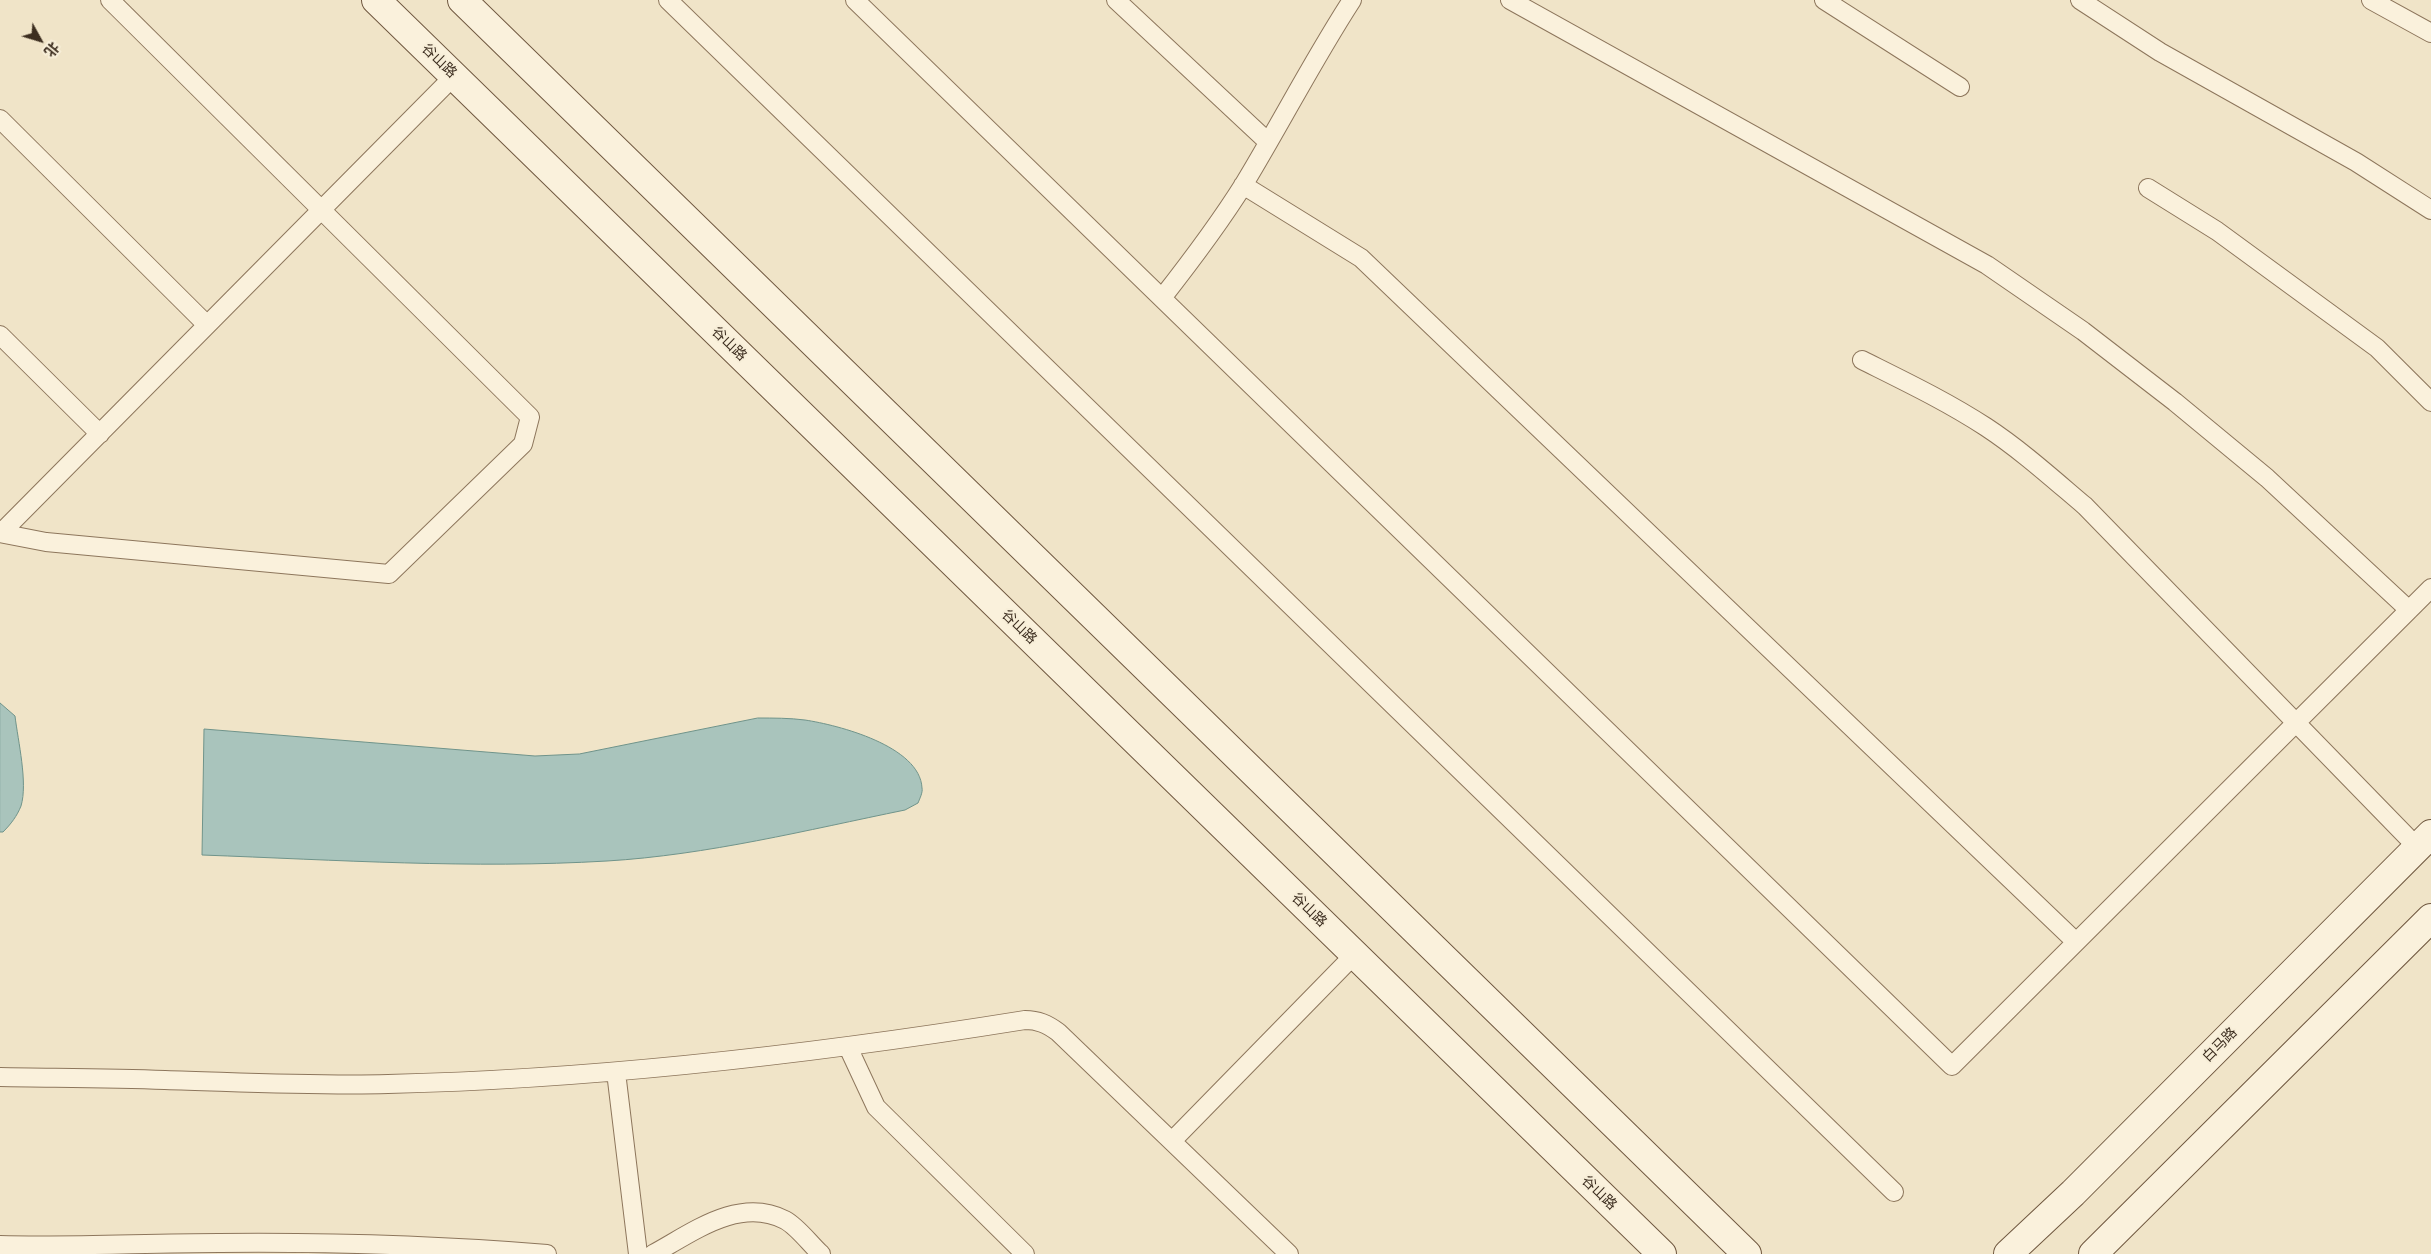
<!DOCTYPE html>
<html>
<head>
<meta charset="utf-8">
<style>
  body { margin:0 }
  #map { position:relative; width:2431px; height:1254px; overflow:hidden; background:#f0e4c8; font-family:"IBM Plex Serif","Noto Sans SC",serif }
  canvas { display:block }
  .north { position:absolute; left:15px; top:15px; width:50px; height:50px; -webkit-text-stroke:4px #f7eed8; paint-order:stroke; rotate:129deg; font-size:14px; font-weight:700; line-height:20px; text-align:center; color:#3d2e20 }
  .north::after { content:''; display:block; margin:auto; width:18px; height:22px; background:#3d2e20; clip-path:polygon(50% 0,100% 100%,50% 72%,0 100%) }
</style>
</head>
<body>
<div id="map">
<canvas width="2431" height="1254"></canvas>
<div class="north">北</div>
</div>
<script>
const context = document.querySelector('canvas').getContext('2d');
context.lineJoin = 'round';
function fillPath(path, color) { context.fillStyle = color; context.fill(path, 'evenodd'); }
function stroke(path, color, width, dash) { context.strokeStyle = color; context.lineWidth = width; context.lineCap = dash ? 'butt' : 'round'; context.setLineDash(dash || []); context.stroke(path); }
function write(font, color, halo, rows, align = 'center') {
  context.font = font + ' "IBM Plex Serif","Noto Sans SC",serif'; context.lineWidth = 4; context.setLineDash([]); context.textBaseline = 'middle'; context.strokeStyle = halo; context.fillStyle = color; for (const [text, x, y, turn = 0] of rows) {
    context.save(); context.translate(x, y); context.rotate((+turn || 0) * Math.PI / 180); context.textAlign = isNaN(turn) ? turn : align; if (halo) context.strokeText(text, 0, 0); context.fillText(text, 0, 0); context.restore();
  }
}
const water = new Path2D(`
  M0,703L15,716C18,741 28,783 21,806C17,816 11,824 3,832H0Z
  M758,718C773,718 790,718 805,720C838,725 920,746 922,788C923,792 920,798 918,803L905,810C807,830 707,855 607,861C472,869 337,860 202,855L204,729L535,756L579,754Z`);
const lane = new Path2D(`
  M668,0L1894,1192
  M855,0L1952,1066L2431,588
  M1116,0L1268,142
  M1510,0L1987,265L2083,331L2175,402L2267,478L2409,610
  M1824,0L1960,87
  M2080,0L2160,52L2356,162L2431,210
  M2371,0L2431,33
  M0,119L207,325
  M1243,185L1361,258L2076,942
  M2148,188L2217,231L2377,348L2431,402
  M1162,298C1191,261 1219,224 1244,184C1281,123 1313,60 1352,0
  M0,335L100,434
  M1862,360C1904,381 1946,401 1986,427C2021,450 2053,479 2085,506L2417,847
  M0,533L46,542L389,574L523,444L530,417L110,0
  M1,533L454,76
  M848,1047L876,1107L1025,1254
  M616,1072L638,1254
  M0,1077C55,1078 110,1078 165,1080C239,1082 313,1086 388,1084C602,1079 814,1054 1025,1020C1038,1020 1047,1024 1058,1032L1289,1254
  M1172,1141L1355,954
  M0,1245C73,1247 146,1243 219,1243C328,1242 438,1245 547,1254
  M653,1254C692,1233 739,1196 785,1220C798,1227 810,1244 821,1254`);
const secondary = new Path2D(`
  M376,0L1662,1254
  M462,0L1747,1254
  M2008,1254L2073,1193L2431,834
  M2093,1254L2431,918`);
const streetNames = [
  ["谷山路",439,61,44],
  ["谷山路",729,344,44],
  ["谷山路",1019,627,44],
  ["谷山路",1309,910,44],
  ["白马路",2220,1045,-45],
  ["谷山路",1599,1193,44]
];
fillPath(water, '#a9c4bc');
stroke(water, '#6f938a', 1);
stroke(lane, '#8d765c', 20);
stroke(secondary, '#6f573f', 30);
stroke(lane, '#faf1dc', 18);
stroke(secondary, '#faf1dc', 28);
write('14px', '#3d2e20', '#f7eed8', streetNames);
</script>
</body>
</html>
